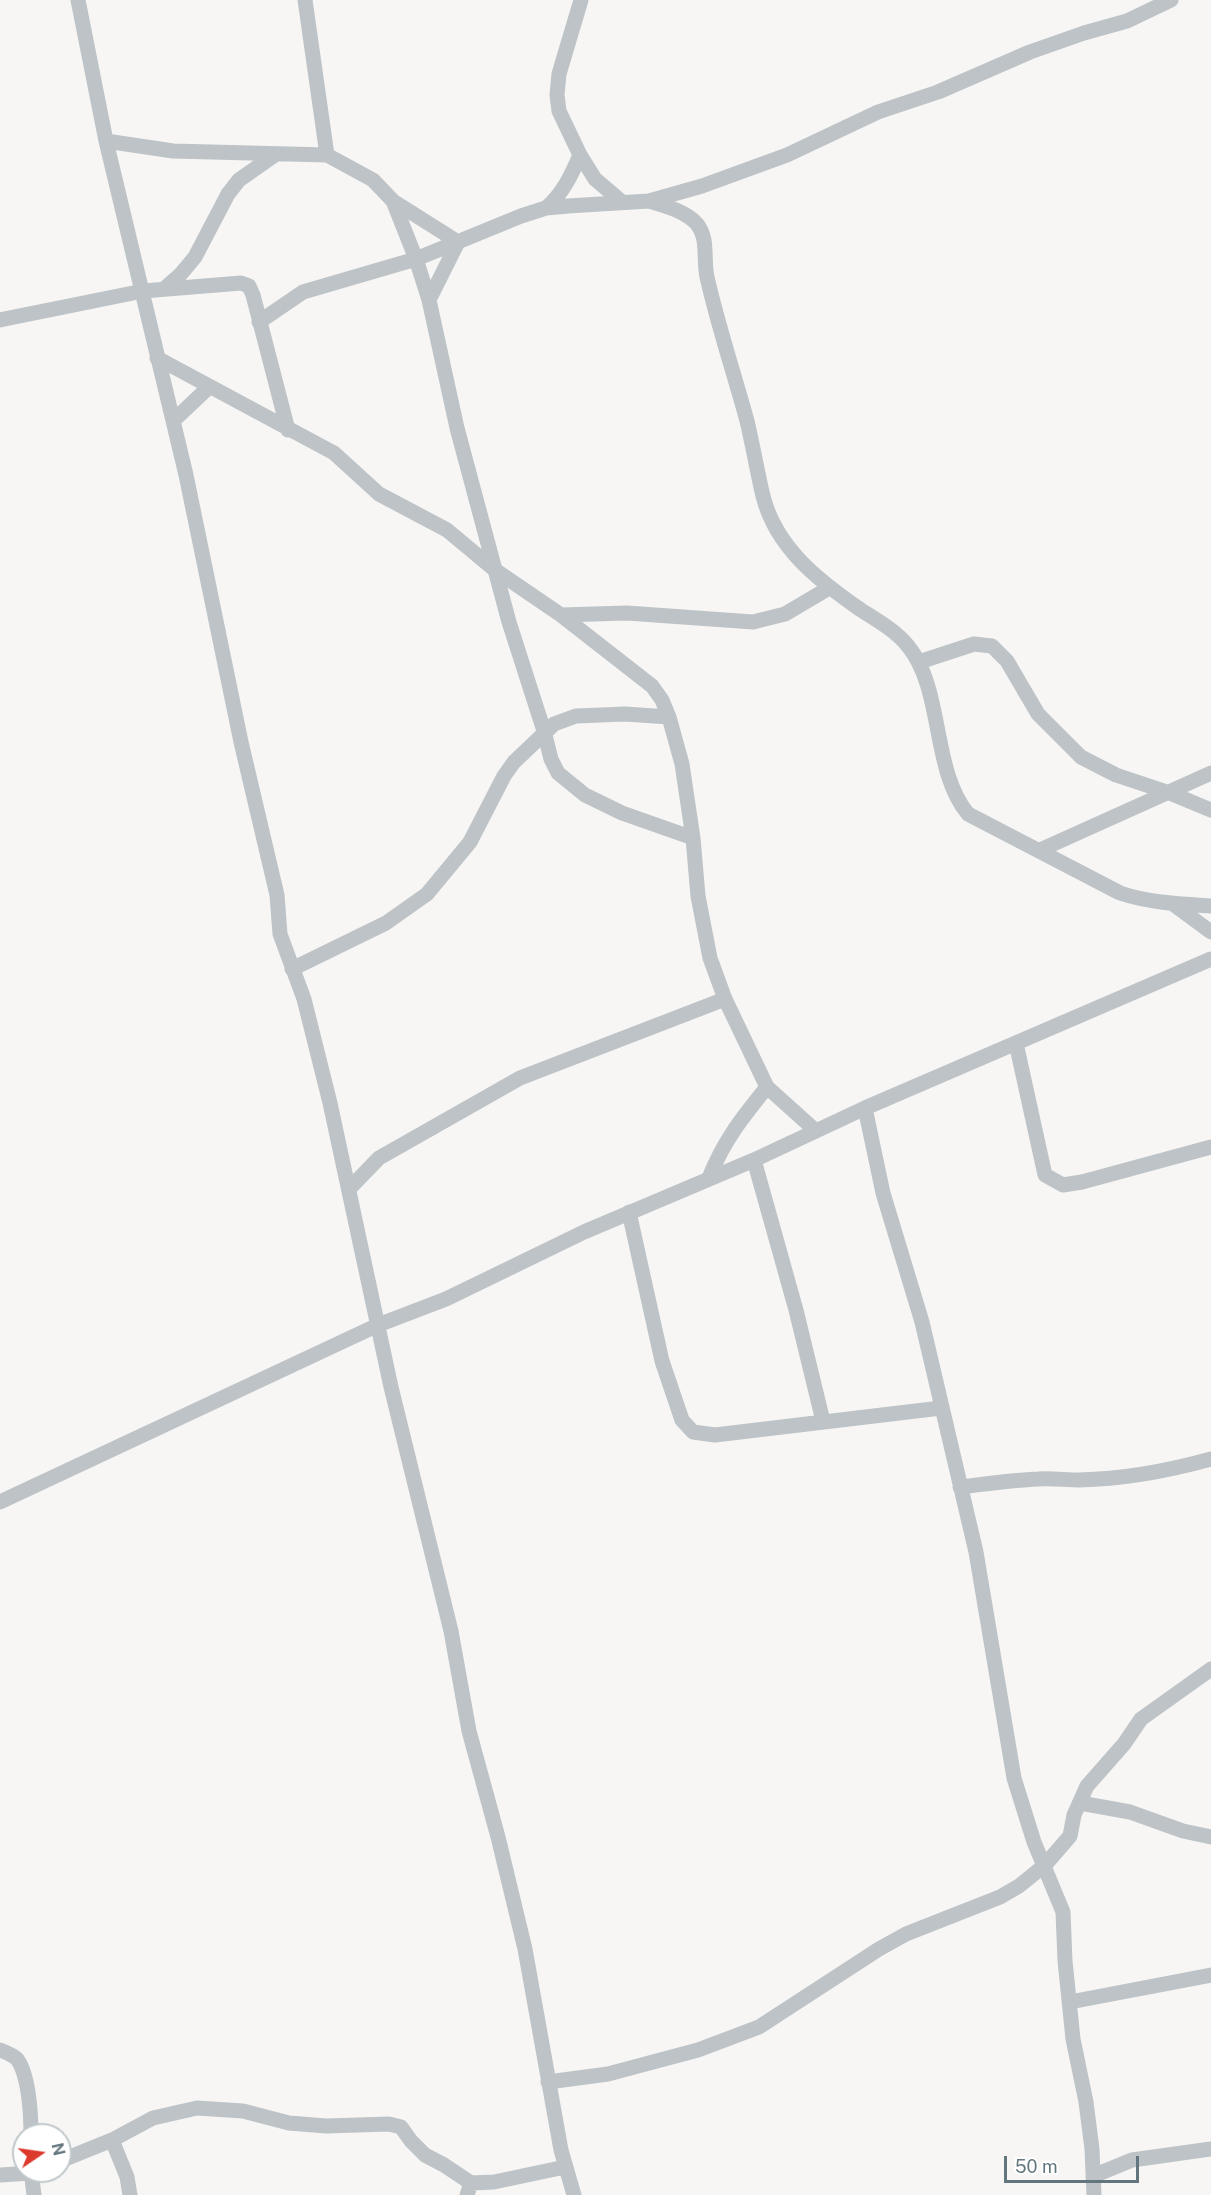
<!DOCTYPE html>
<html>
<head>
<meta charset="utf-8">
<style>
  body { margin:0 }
  #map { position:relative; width:1211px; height:2195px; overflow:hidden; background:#f7f6f4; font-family:"Public Sans",sans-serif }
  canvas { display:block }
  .north { position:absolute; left:12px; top:2123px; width:60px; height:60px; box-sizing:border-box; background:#fff; border:2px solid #c1c8cb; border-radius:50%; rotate:77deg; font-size:16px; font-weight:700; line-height:24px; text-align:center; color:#63767e }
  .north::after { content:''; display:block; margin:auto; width:21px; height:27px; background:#dd3a2e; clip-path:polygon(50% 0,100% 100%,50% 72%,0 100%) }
  .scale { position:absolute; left:1004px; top:2156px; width:135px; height:27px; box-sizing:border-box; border:3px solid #63767e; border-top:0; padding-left:8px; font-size:18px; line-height:21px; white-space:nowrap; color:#63767e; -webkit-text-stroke:4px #fff; paint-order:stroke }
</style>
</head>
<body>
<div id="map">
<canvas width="1211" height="2195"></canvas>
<div class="north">N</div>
<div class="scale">50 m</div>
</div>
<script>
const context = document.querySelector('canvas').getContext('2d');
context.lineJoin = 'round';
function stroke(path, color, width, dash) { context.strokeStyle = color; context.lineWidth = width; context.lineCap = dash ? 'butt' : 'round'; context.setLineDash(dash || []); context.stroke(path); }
const street = new Path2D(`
  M78,0L106,141L186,475L241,742L277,895L280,934L304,999L330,1103L391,1387L451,1631L469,1731L498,1837L525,1949L561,2150L574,2195
  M305,0L327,155
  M581,0L559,74L557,95L559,111L580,155L595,179L622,202
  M106,141L173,151L327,155L373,180L393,201L416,259L429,300L457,428L509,622L544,731L551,759L558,773L585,795L622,813L693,838
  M393,201L458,242L429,300
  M649,201C665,206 686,211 697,224C709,239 703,260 707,277C718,326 734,373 747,421C753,446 757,471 763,496C776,548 819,581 861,610C877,620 896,631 908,646C944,690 931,769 968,814L1120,893C1150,903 1179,904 1211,906
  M546,208C563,193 571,176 580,155
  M164,289L180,275L195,257L228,194L239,180L276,154
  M0,320L143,291L241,283L249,286L253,295L288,430
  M259,322L303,292L416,259L521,216L546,208L568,206L649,201L702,186L787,155L878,112L938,92L1030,52L1084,33L1127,21L1171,0
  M157,358L334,453L379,494L447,530L495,570L561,615L652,686L662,700L669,717L682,764L693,838L698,896L710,958L725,999L767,1087L816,1131
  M173,421L209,387
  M561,615L627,613L753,622L785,614L829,588
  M919,662L974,644L992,646L1007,661L1038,714L1081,757L1116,775L1170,793L1211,810
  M1040,850L1211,773
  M1173,904L1211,932
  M292,969L386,923L427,894L470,842L504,776L514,762L554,724L576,716L625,714L669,717
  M1016,1043L1045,1175L1063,1185L1082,1182L1211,1147
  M865,1108L883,1193L922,1322L976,1552L1014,1778L1034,1842L1063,1912L1065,1961L1073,2039L1086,2102L1092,2149L1094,2195
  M754,1160L796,1310L823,1421
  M709,1178C724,1140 742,1118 767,1087
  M349,1189L379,1158L520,1078L725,999
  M629,1212L662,1361L682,1420L693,1432L715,1435L941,1408
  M960,1487C986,1484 1012,1480 1038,1479C1052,1478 1066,1480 1079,1480C1124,1479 1168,1471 1211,1459
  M0,1502L378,1325L446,1299L584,1232L754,1160L865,1108L1211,959
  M1080,1803L1130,1812L1183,1831L1211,1837
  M1070,2002L1211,1975
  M0,2050C5,2052 13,2055 17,2059C29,2075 31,2115 31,2135
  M548,2082L608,2074L698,2050L759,2027L879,1949L906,1934L1000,1897L1019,1886L1045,1865L1070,1836L1074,1815L1087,1786L1124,1744L1141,1719L1211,1669
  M112,2140L127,2177L130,2195
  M60,2161L112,2140L153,2118L197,2108L243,2111L289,2123L326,2126L389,2124L401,2127L411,2141L425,2155L444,2165L471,2183
  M31,2171L34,2195
  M0,2175L31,2173L36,2171
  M1093,2176L1132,2160L1211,2149
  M467,2195L471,2183L494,2182L565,2167`);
stroke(street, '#bdc3c6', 15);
</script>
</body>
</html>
